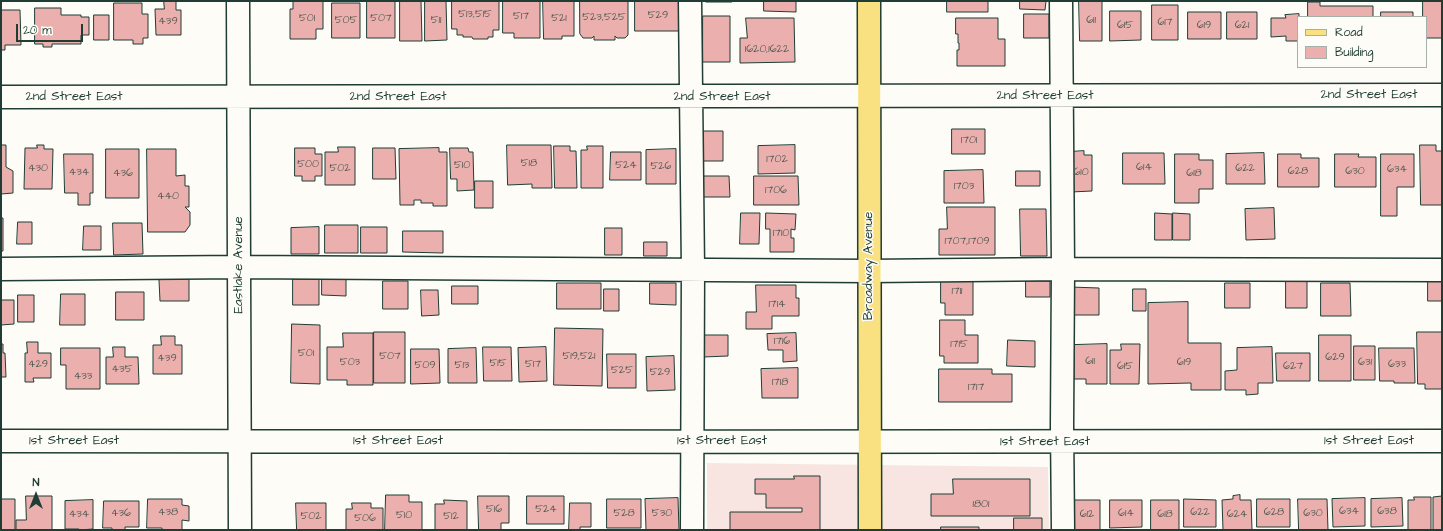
<!DOCTYPE html>
<html>
<head>
<meta charset="utf-8">
<style>
  body { margin:0 }
  #map { position:relative; width:1443px; height:531px; overflow:hidden; background:#fdfcf7; font-family:"Architects Daughter",sans-serif }
  canvas { display:block }
  .frame { position:absolute; inset:0; border:2px solid #1f3d34; pointer-events:none }
  .legend { position:absolute; left:1297px; top:16px; width:130px; height:52px; box-sizing:border-box; background:#fdfcf7; border:1px solid #a4b0a9; margin:0; padding:5px 7px; list-style:none; font-size:12px; color:#1f3d34 }
  .legend li { display:flex; align-items:center; gap:8px; height:20px }
  .legend b { width:20px; border:1px solid #a4b0a9 }
  .north { position:absolute; left:16px; top:475px; width:40px; height:40px; -webkit-text-stroke:3px #fdfcf7; paint-order:stroke; rotate:0deg; font-size:11px; font-weight:700; line-height:16px; text-align:center; color:#1f3d34 }
  .north::after { content:''; display:block; margin:auto; width:14px; height:18px; background:#1f3d34; clip-path:polygon(50% 0,100% 100%,50% 72%,0 100%) }
  .scale { position:absolute; left:16px; top:24px; width:67px; height:18px; box-sizing:border-box; border:2px solid #1f3d34; border-top:0; padding-left:5px; font-size:12px; line-height:14px; white-space:nowrap; color:#1f3d34; -webkit-text-stroke:3px #fdfcf7; paint-order:stroke }
</style>
</head>
<body>
<div id="map">
<canvas width="1443" height="531"></canvas>
<div class="frame"></div>
<ul class="legend">
<li><b style="height:5px;background:#f9e181"></b>Road</li>
<li><b style="height:11px;background:#ebb0ae"></b>Building</li>
</ul>
<div class="north">N</div>
<div class="scale">20 m</div>
</div>
<script>
const context = document.querySelector('canvas').getContext('2d');
context.lineJoin = 'round';
function fillPath(path, color) { context.fillStyle = color; context.fill(path, 'evenodd'); }
function stroke(path, color, width, dash) { context.strokeStyle = color; context.lineWidth = width; context.lineCap = dash ? 'butt' : 'round'; context.setLineDash(dash || []); context.stroke(path); }
function write(font, color, halo, rows, align = 'center') {
  context.font = font + ' "Architects Daughter",sans-serif'; context.lineWidth = 3; context.setLineDash([]); context.textBaseline = 'middle'; context.strokeStyle = halo; context.fillStyle = color; for (const [text, x, y, turn = 0] of rows) {
    context.save(); context.translate(x, y); context.rotate((+turn || 0) * Math.PI / 180); context.textAlign = isNaN(turn) ? turn : align; if (halo) context.strokeText(text, 0, 0); context.fillText(text, 0, 0); context.restore();
  }
}
const built = new Path2D(`
  M707,463L1048,467L1049,530H707Z`);
const building = new Path2D(`
  M164,1H176V10H181V35H156L155,9H164Z
  M291,1H323V29H316V39H290V9H293V1Z
  M367,1H395V38H367Z
  M400,1H421L422,41H400Z
  M425,1H446L447,40L425,41Z
  M452,1H499V30H493V37H488V39H473L472,37H463V35H457V29H452Z
  M503,1H540V38H514V33H503Z
  M543,1H574V36H562V39H544Z
  M580,1H628V35L625,38H617L615,36V40H594V36L592,38H583L580,34Z
  M635,1H680V31H635Z
  M706,1H732V2H706Z
  M764,1H796V12L764,11Z
  M947,1H988V12H947Z
  M1020,1H1046L1045,10L1020,9Z
  M1079,1H1102V41H1080Z
  M1423,1H1442V38H1426V17H1423Z
  M1308,2H1320V6H1373V17H1308Z
  M114,3H142V14H148V38H143V44H133V40H114Z
  M332,3H360V38H332Z
  M1152,5H1178V40H1152Z
  M35,8H61V15H81V17H89V35H81V44H52V47H43V44H35Z
  M1,10H20L21,45H5V50H1Z
  M1110,11H1141V40L1110,41Z
  M1188,12H1221V39H1188Z
  M1227,12H1257V39H1227Z
  M1381,12H1413V17H1381Z
  M1024,14H1049V38H1024Z
  M1299,14V17H1298V41H1286V36L1271,37V18H1286L1285,15Z
  M94,15H109V40H94Z
  M703,16H730V62H703Z
  M746,18H794L795,62L740,63V38H747Z
  M956,18H998V39H1005V66H957V50H959V43H958V34H956Z
  M952,129H985V154H952Z
  M702,131H723V161H702Z
  M1,145H6V167L13,171V193L1,194Z
  M37,145H44V149H53L52,189H24L25,148H37Z
  M507,145H551L552,188H532V184L508,185Z
  M795,145V173L758,174V146Z
  M1420,145H1436V151H1442V205H1421Z
  M554,146H570V151H576L577,188H555Z
  M587,146H603V188H581V150H587Z
  M338,147H355V185H325V152H338Z
  M295,148H315V154H322V176H315V181H302V176H295Z
  M373,148H395L396,179H373Z
  M439,148V152H447V206H433V203H421V200H414V205H400L399,149Z
  M450,148H468L469,152H473L474,190L457,191V179H451Z
  M106,149H139V198H106Z
  M147,149H176V176L185,175V186H189V207H185L190,212V225L185,232H148Z
  M676,149V184H646V150Z
  M1084,151V155H1092V191L1071,192L1070,152Z
  M611,152H641V180H610Z
  M1123,153H1164L1165,184H1123Z
  M1264,153L1265,184H1226V154Z
  M64,154H93V193H90V205H78V193H65Z
  M1175,154H1199V160H1213V189H1199V203H1175Z
  M1278,154H1301V158H1319V187H1278Z
  M1335,154H1359L1358,157H1376V187H1335Z
  M1381,154H1414V187H1397V216H1381Z
  M983,170L984,203H944V171Z
  M1016,171H1040V186H1016Z
  M703,176H729L730,197H703Z
  M754,176H798L799,205H754Z
  M475,181H493V208H475Z
  M947,207H995V255H939V229H947Z
  M1274,208L1275,239L1246,240L1245,209Z
  M1020,209H1046L1047,256H1021Z
  M741,213H760L759,244H740Z
  M766,213L796,214L795,230L791,229V238H794V252H770V229H766Z
  M1155,213L1172,214V240H1155Z
  M1173,213L1190,214V240H1173Z
  M1,218H3V251H1Z
  M18,222H32V244H17Z
  M113,223H142L143,254L114,255Z
  M325,225H358V253H325Z
  M84,226H101V250H83Z
  M319,227V254H291V228Z
  M361,227H387V253H361Z
  M605,228H622V255H605Z
  M403,231H443V253L403,252Z
  M644,242H667V256H644Z
  M189,279V301H160L159,280Z
  M293,279H319V305H293Z
  M322,279H346V296L322,295Z
  M1428,279H1442V301H1428Z
  M383,281H408V309H383Z
  M941,281H973V315H945V303H941Z
  M1026,281H1050V297H1026Z
  M1286,281H1307V308H1286Z
  M557,283H601V309H557Z
  M650,283H676V305L650,304Z
  M1225,283H1250V308H1225Z
  M1321,283H1350L1351,316H1321Z
  M756,285H796V298H799V316H772V329H746V312H756Z
  M452,286H478V304H452Z
  M1070,287L1099,288V315H1069Z
  M604,289H619V311H604Z
  M1133,289H1146V311H1133Z
  M421,290H438L439,315L422,316Z
  M116,292H144V320H116Z
  M61,294H85V325H60Z
  M18,295H34V322H18Z
  M1,300H14V324L1,325Z
  M1188,302V343H1221V390H1191V383L1148,384V303Z
  M940,320H965V335H978V363H944V356H940Z
  M292,324L320,325V384L291,383Z
  M555,328L603,329L602,386L554,385Z
  M374,332H405V383H374Z
  M1417,332H1442V389H1425V384H1418Z
  M343,333H373V385H347V380H327V347H343Z
  M796,333L797,361L783,362V350H768L767,334Z
  M703,335H728V356L703,357Z
  M1319,335H1351V381H1319Z
  M161,336H175V345H182V374H153V345H161Z
  M1008,340L1035,341V367L1007,366Z
  M27,342H38V353H51V378H33L34,382H25V353H27Z
  M1,344H3V353H5L6,377H1Z
  M1107,344V384H1086V379H1074V345Z
  M1121,344H1140L1139,384H1110V350H1121Z
  M1354,346H1375V380H1354Z
  M113,347H125V357H138L139,384H106V357H113Z
  M483,347H511L512,381H484Z
  M546,347L547,381L519,382L518,348Z
  M1272,347L1273,383H1258V394L1246,395V390H1225V371L1237,370V348Z
  M61,348H100V389H66V365H61Z
  M476,348L477,383H448V349Z
  M1379,348H1414L1415,383H1394V381H1380Z
  M411,349H439L440,383L411,384Z
  M1276,353H1310V381H1277Z
  M607,354H636V388H608Z
  M674,356L675,390L647,391L646,357Z
  M798,368V398H762L761,369Z
  M939,369H992V374H1012V402H939Z
  M794,476H820V530H730V512H802V508H766V494H755V479H794Z
  M953,479H1030V516H931V494H953Z
  M1442,494V530H1433V497L1442,496Z
  M386,495H409V502H422V530H385Z
  M1240,495V500H1251L1252,530H1223L1222,500L1233,499V496Z
  M26,496H52V530H16V520H26Z
  M478,496H509V523H501V530H479Z
  M527,496H564V524H527Z
  M1414,497H1431V530H1408V500H1414Z
  M678,498L679,530H646L645,499Z
  M1365,498V526L1333,527L1332,499Z
  M1402,498L1403,526L1371,527V499Z
  M1,499H15V530H1Z
  M148,499H182V505L189,506V521L182,520V530H162V528H147Z
  M607,499H641V528H607Z
  M1184,499L1216,500V527H1184Z
  M1257,499H1290V527H1257Z
  M1298,499H1327L1328,530H1299Z
  M93,500V529L79,530V529H65V501Z
  M444,500L467,501V530H435V504H444Z
  M1073,500H1100V530H1073Z
  M1110,500H1142V527L1110,528Z
  M1151,500H1179V530H1151Z
  M104,501H139V527H125V530H112V528H103Z
  M296,503H326V530H297Z
  M352,503H371V508H383V530H346V509H352Z
  M570,503H591V527H580V530H569Z
  M1014,518H1042V530H1014Z
  M941,527H979V530H941Z`);
const minor = new Path2D(`
  M238,1L240,530
  M690,1L693,270L692,530
  M1061,1L1063,269L1062,425L1063,530
  M1,97L1442,95
  M1,269L240,267L869,271L1063,269L1442,270
  M1,441C481,442 962,442 1442,441`);
const major = new Path2D(`
  M869,1L870,530`);
const numberNames = [
  ["513,515",475,15],
  ["529",658,16],
  ["517",521,17],
  ["523,525",604,18],
  ["501",307,19],
  ["507",381,19],
  ["521",559,19],
  ["505",346,21],
  ["511",436,21],
  ["611",1091,21],
  ["439",168,22],
  ["617",1165,23],
  ["615",1125,26],
  ["619",1204,26],
  ["621",1242,26],
  ["1620,1622",767,50],
  ["1701",969,141],
  ["1702",777,160],
  ["518",529,164],
  ["500",308,165],
  ["510",462,166],
  ["524",626,166],
  ["526",661,167],
  ["614",1144,168],
  ["430",38,169],
  ["502",340,169],
  ["622",1245,169],
  ["634",1397,170],
  ["628",1298,172],
  ["630",1355,172],
  ["434",79,173],
  ["610",1081,173],
  ["436",123,174],
  ["618",1194,174],
  ["1703",964,187],
  ["1706",776,191],
  ["440",168,197],
  ["1710",781,234],
  ["1707,1709",967,242],
  ["1711",957,292],
  ["1714",777,305],
  ["1716",782,342],
  ["1715",959,345],
  ["501",306,354],
  ["507",390,357],
  ["519,521",579,357],
  ["629",1335,358],
  ["439",167,359],
  ["611",1090,362],
  ["503",350,363],
  ["619",1184,363],
  ["631",1365,363],
  ["515",498,364],
  ["429",38,365],
  ["517",533,365],
  ["633",1397,365],
  ["509",425,366],
  ["513",462,366],
  ["615",1125,367],
  ["627",1293,367],
  ["435",122,370],
  ["525",622,371],
  ["529",660,373],
  ["433",83,377],
  ["1718",780,383],
  ["1717",976,388],
  ["1801",981,505],
  ["516",494,510],
  ["524",546,510],
  ["634",1349,512],
  ["638",1387,512],
  ["438",168,513],
  ["622",1200,513],
  ["628",1274,513],
  ["436",121,514],
  ["528",624,514],
  ["530",662,514],
  ["614",1126,514],
  ["630",1313,514],
  ["434",79,515],
  ["612",1087,515],
  ["618",1165,515],
  ["624",1237,515],
  ["510",404,516],
  ["502",311,517],
  ["512",451,517],
  ["506",365,519]
];
const streetNames = [
  ["2nd Street East",1369,95],
  ["2nd Street East",1045,96],
  ["2nd Street East",74,97],
  ["2nd Street East",398,97],
  ["2nd Street East",722,97],
  ["Eastlake Avenue",239,265,-90],
  ["Broadway Avenue",869,266,-90],
  ["1st Street East",74,441],
  ["1st Street East",398,441],
  ["1st Street East",722,441],
  ["1st Street East",1369,441],
  ["1st Street East",1045,442]
];
fillPath(built, '#f8e5e1');
fillPath(building, '#ebb0ae');
stroke(building, '#1f3d34', 1);
stroke(minor, '#1f3d34', 25);
stroke(major, '#1f3d34', 25);
stroke(minor, '#fdfcf7', 22);
stroke(major, '#f9e181', 22);
write('11px', '#525a52', null, numberNames);
write('13px', '#1f3d34', '#fdfcf7', streetNames);
</script>
</body>
</html>
